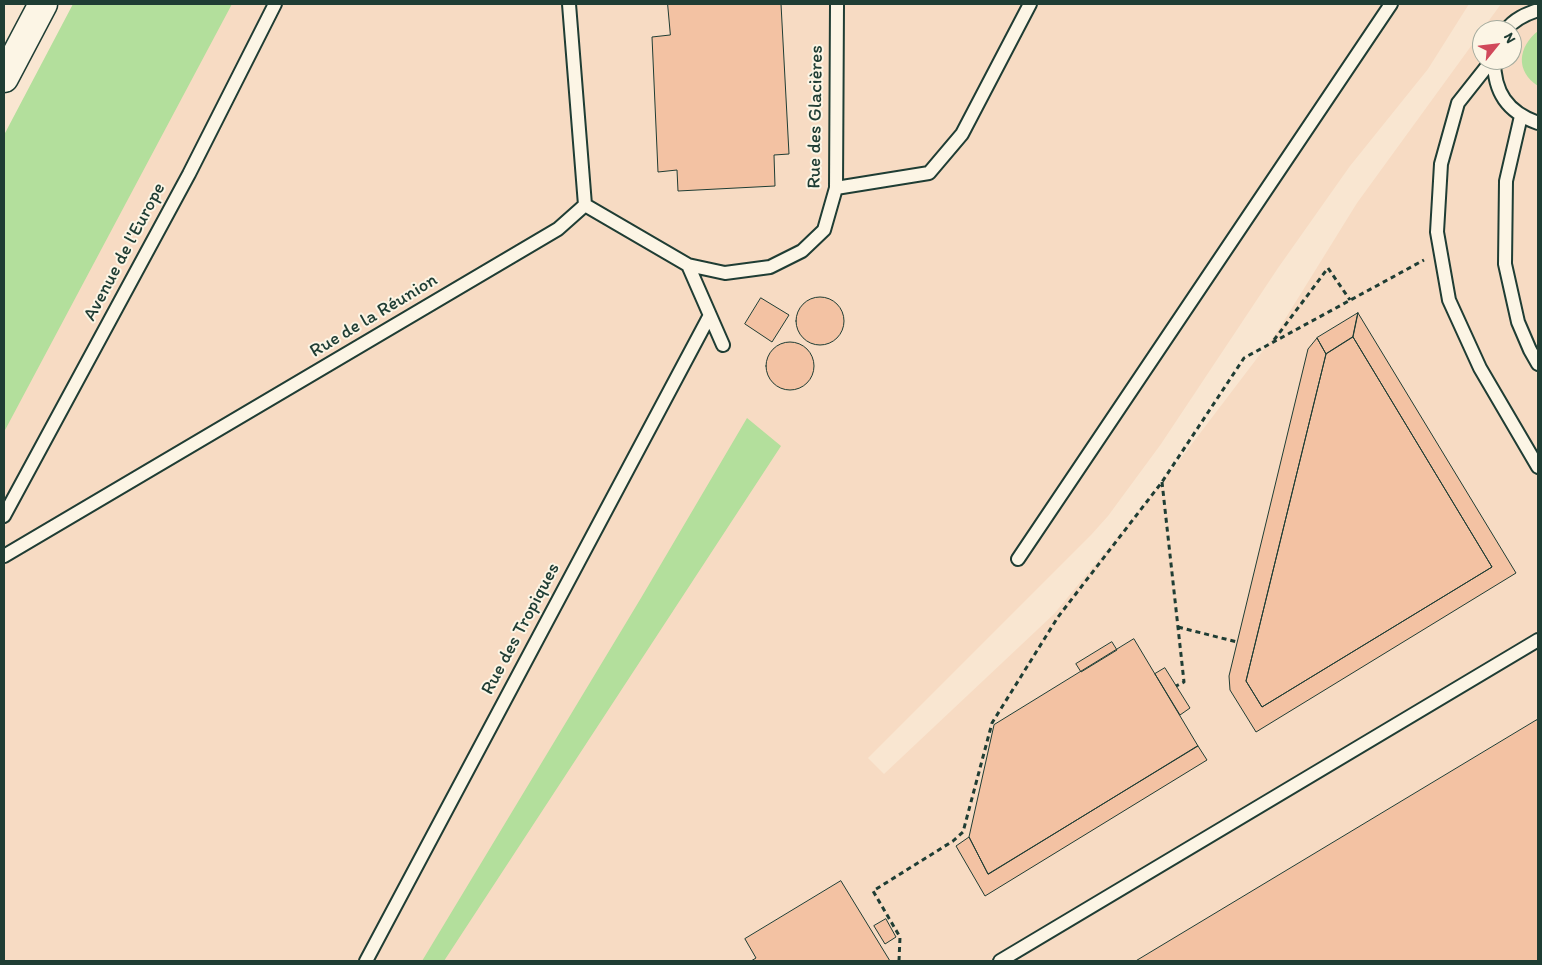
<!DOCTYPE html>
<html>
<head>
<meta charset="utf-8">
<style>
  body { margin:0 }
  #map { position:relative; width:1542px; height:965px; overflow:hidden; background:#f9e6d1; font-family:Itim,sans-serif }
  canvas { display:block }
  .frame { position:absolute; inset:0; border:5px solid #1f3d34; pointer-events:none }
  .north { position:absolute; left:1472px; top:20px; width:50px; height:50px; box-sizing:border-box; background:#fcf5e5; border:1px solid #a4ab9e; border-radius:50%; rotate:61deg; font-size:14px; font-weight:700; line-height:20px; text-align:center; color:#1f3d34 }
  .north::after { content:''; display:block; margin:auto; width:18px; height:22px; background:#d1495b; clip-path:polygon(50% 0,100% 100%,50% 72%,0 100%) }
</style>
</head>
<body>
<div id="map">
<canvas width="1542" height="965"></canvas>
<div class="frame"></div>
<div class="north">N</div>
</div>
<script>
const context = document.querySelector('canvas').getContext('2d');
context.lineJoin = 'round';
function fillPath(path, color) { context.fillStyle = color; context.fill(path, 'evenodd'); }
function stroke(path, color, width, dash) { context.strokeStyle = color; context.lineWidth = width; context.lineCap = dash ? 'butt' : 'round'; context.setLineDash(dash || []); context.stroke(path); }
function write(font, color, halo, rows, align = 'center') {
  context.font = font + ' Itim,sans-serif'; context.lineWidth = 4; context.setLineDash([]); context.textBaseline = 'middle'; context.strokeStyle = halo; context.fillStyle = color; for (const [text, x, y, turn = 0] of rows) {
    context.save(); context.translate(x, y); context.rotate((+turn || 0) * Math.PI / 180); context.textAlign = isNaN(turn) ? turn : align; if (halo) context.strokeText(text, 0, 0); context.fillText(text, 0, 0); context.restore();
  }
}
const built = new Path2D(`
  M129,4H1469L1428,69L1350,166L1278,268L1161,444L1108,516L1091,535L868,758L884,774L1054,614L1169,474L1277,332L1357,203L1482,31V60H1512V30H1482L1501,4H1538V961H4V240Z`);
const green = new Path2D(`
  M73,4H232L4,432V135Z
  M1538,31V86C1515,71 1518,47 1538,31Z
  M747,418L781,446L444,961H422L641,598Z`);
const building = new Path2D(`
  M668,4H781L789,154L774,155L775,186L678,191L677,170L658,172L652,37L670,35Z
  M796 321a24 24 0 1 1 48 0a24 24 0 1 1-48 0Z
  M761,298L789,315L772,342L745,324Z
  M1358,313L1516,573L1256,732L1230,690L1229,676L1308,349L1317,338L1326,354L1246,681L1262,707L1492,567L1353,337Z
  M1358,313L1353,337L1326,354L1317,338Z
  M1353,337L1492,567L1262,707L1246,681L1326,354Z
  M766 366a24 24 0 1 1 48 0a24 24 0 1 1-48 0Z
  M1134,639L1198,746L988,874L969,837L994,725Z
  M1112,642L1117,650L1081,672L1076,664Z
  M1165,668L1190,708L1180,715L1155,674Z
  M1537,720L1538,722V961H1136Z
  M1198,746L1207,760L985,896L956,846L969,837L988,874Z
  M841,881L890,961H751L756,958L745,939Z
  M886,919L896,937L885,944L874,926Z`);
const path = new Path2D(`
  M1274,340L1328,268L1350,300
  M1162,482L1184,682L1176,686
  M1178,627L1237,642
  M899,961L900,937L873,891L953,841L963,832L992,723L1058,617L1162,482L1244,358L1424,260`);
const service = new Path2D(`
  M1506,30C1514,19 1526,14 1538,10
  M1492,60L1458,103L1441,164L1437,232L1449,300L1480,368L1538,467
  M1494,60C1494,92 1507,112 1538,123
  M1521,116L1506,181L1505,264L1518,322L1530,350L1538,364
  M836,188L929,173L962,134L1030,4
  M585,205L688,265L725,273L770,267L802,251L824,230L836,188L837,4
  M688,265L723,345
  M4,516L189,174L275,4
  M4,556L558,229L585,205L569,4
  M1018,559L1391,4
  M366,961L710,315
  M1000,961L1538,640`);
const motorway = new Path2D(`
  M4,78L43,4`);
const streetNames = [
  ["Rue des Glacières",816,117,-89],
  ["Avenue de l'Europe",125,252,-62],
  ["Rue de la Réunion",374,316,-31],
  ["Rue des Tropiques",521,629,-62]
];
fillPath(built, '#f7dbc3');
fillPath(green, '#b3df9c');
fillPath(building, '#f3c2a3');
stroke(building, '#1f3d34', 1);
stroke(service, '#1f3d34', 16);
stroke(motorway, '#1f3d34', 31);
stroke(path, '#1f3d34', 3, [5, 4]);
stroke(service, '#fcf5e5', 12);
stroke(motorway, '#fcf5e5', 28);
write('19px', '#1f3d34', '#fcf5e5', streetNames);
</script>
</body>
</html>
